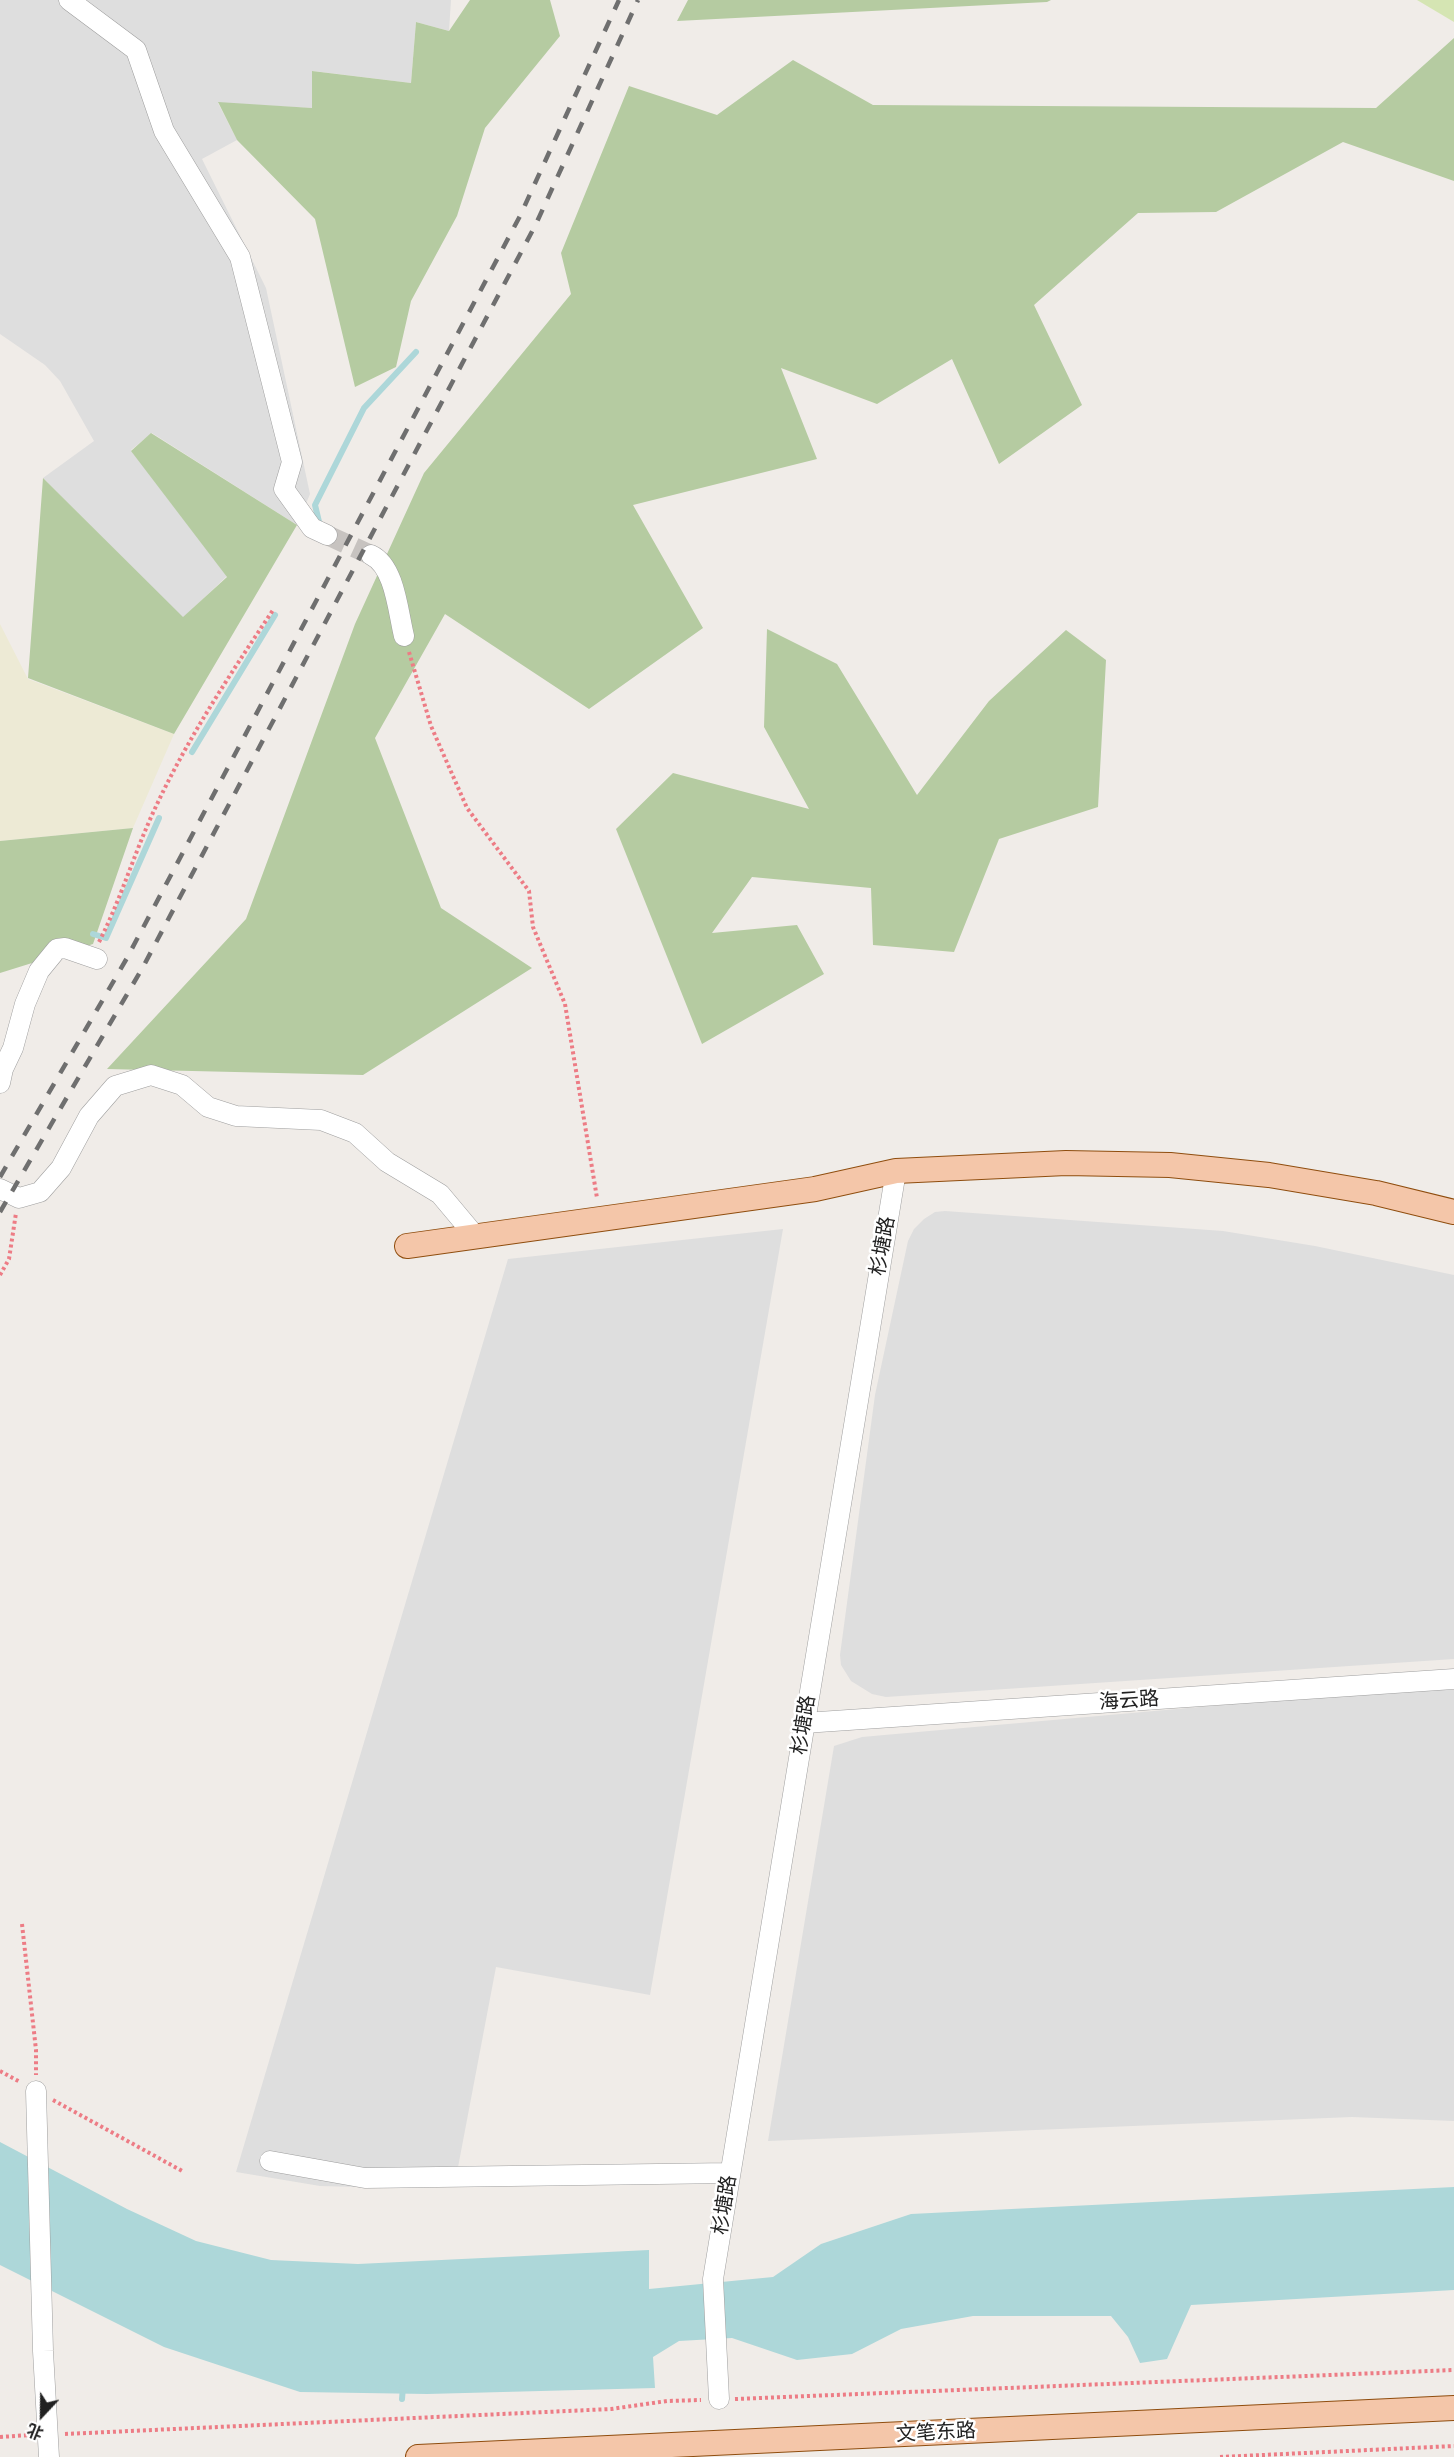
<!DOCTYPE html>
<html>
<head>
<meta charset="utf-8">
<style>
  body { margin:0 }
  #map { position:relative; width:1454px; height:2457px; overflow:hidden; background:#f0ece8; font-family:"PT Sans","Noto Sans SC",sans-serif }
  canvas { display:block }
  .north { position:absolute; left:12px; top:2385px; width:60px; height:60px; -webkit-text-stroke:4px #fff; paint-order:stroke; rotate:202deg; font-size:16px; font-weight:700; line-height:24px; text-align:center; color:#212121 }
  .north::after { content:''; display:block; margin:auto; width:21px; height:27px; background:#212121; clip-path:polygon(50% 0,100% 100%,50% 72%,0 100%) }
</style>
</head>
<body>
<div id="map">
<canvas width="1454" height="2457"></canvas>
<div class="north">北</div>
</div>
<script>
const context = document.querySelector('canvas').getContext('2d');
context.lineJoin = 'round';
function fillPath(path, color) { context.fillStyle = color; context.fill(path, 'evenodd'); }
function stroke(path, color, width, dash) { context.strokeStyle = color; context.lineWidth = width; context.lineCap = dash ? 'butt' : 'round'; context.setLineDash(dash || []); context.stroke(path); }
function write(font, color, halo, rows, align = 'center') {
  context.font = font + ' "PT Sans","Noto Sans SC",sans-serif'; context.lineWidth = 5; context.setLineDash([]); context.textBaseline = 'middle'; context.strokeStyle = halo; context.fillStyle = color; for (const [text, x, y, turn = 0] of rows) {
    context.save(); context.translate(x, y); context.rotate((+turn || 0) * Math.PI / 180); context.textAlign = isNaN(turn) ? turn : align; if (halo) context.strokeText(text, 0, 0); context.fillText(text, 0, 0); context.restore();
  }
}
const residential = new Path2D(`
  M0,0H451L449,31L416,22L411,83L313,71L312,108L218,103L237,140L202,159L266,288L310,494L297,525L152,433L131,450L227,576L183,618L43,478L94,441L60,381L45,365L0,334Z
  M945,1211L1223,1231L1315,1246L1454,1275V1659L886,1697L872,1694L851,1681L841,1665L840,1655L875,1395L908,1241L914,1229L924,1219L935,1212Z
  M783,1229L650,1995L496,1967L455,2183L393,2188L320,2186L236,2172L508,1259Z
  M1390,1690H1454V2121L1352,2117L768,2141L834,1746L862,1737Z`);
const farmland = new Path2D(`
  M0,624L28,679L174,734L133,828L0,841Z`);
const grass = new Path2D(`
  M1417,0H1454V22Z`);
const forest = new Path2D(`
  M470,0H550L560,36L485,128L457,216L411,301L396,367L355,387L315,219L237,140L218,102L312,108V71L411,83L416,22L449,31Z
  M688,0H1051L1047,2L677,21Z
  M1454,38V181L1343,142L1216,212L1138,213L1034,305L1082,405L999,464L952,359L877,404L781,368L817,459L633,505L703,628L589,709L445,614L375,738L441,908L532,968L363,1075L107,1069L246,919L355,624L424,473L571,294L561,253L629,86L717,115L793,60L873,105L1376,108Z
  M151,433L297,525L174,734L28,678L43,478L183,617L227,577L131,451Z
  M767,629L837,664L917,795L989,701L1066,630L1106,660L1098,807L999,839L954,952L873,945L871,888L752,877L712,933L797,925L824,974L702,1044L616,829L673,773L809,809L764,727Z
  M133,828L93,944L0,973V841Z`);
const water = new Path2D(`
  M0,2142L127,2209L196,2241L271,2260L358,2264L649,2250V2289L773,2277L821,2244L911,2214L1454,2187V2290L1191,2305L1167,2359L1140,2363L1128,2337L1111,2316H973L901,2329L852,2354L797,2360L732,2338L679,2341L653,2357L655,2388L427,2394L300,2392L164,2347L0,2265Z`);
const stream = new Path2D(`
  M320,526L315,505L364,408L416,352
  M192,752L275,615
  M93,934L106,938L159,818
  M402,2399L403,2387`);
const minorTunnel = new Path2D(`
  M327,535L371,555`);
const path = new Path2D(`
  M409,652L431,726L467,808L529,891L533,927L565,1004L597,1198
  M99,942C120,901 133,857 152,815C185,742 229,676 273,610
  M0,1275L9,1259L16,1213
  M22,1924L36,2050V2075
  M0,2071L20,2082
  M53,2100L184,2172
  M735,2399L1454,2370
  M65,2434L611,2409L667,2401L701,2400
  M0,2437L30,2435
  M1220,2457L1454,2446`);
const minor = new Path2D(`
  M69,0L136,50L164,131L240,257L292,462L284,489L312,528L327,535
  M371,555C395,566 398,612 404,636
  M0,1083L3,1069L13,1048L25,1004L39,971L57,949L65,948L97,959
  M0,1189L19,1198L40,1192L61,1168L89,1116L115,1086L151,1075L182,1085L208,1107L236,1116L321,1120L355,1133L387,1162L440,1194L476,1237
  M804,1723L1454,1679
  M36,2091L43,2351L49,2457
  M270,2161L365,2178L730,2173
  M719,2399L713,2279L896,1171`);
const major = new Path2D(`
  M407,1246L815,1189L896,1171L1066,1163L1170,1165L1269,1175L1376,1193L1454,1212
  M418,2457L1454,2408`);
const rail = new Path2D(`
  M0,1177L127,958L520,216L619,0
  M0,1212L143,967L536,224L638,0`);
const streetNames = [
  ["杉塘路",883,1246,-80],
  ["海云路",1129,1701,-4],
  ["杉塘路",804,1725,-81],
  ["杉塘路",725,2205,-81],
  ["文笔东路",936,2433,-3]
];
fillPath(residential, '#dedede');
fillPath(farmland, '#edead5');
fillPath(grass, '#d5e5b3');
fillPath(forest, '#b5cba1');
fillPath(water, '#add7d9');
stroke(stream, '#add7d9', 6);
stroke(minorTunnel, '#c7c3c0', 20, [20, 10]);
stroke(minor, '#9e9e9e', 21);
stroke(major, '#8f4d0e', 26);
stroke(path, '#ed7c85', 4, [3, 3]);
stroke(minor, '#fff', 20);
stroke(major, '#f4c6a9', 24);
stroke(rail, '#6f6f6f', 4.5, [12, 12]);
write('20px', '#212121', '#fff', streetNames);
</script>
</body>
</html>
